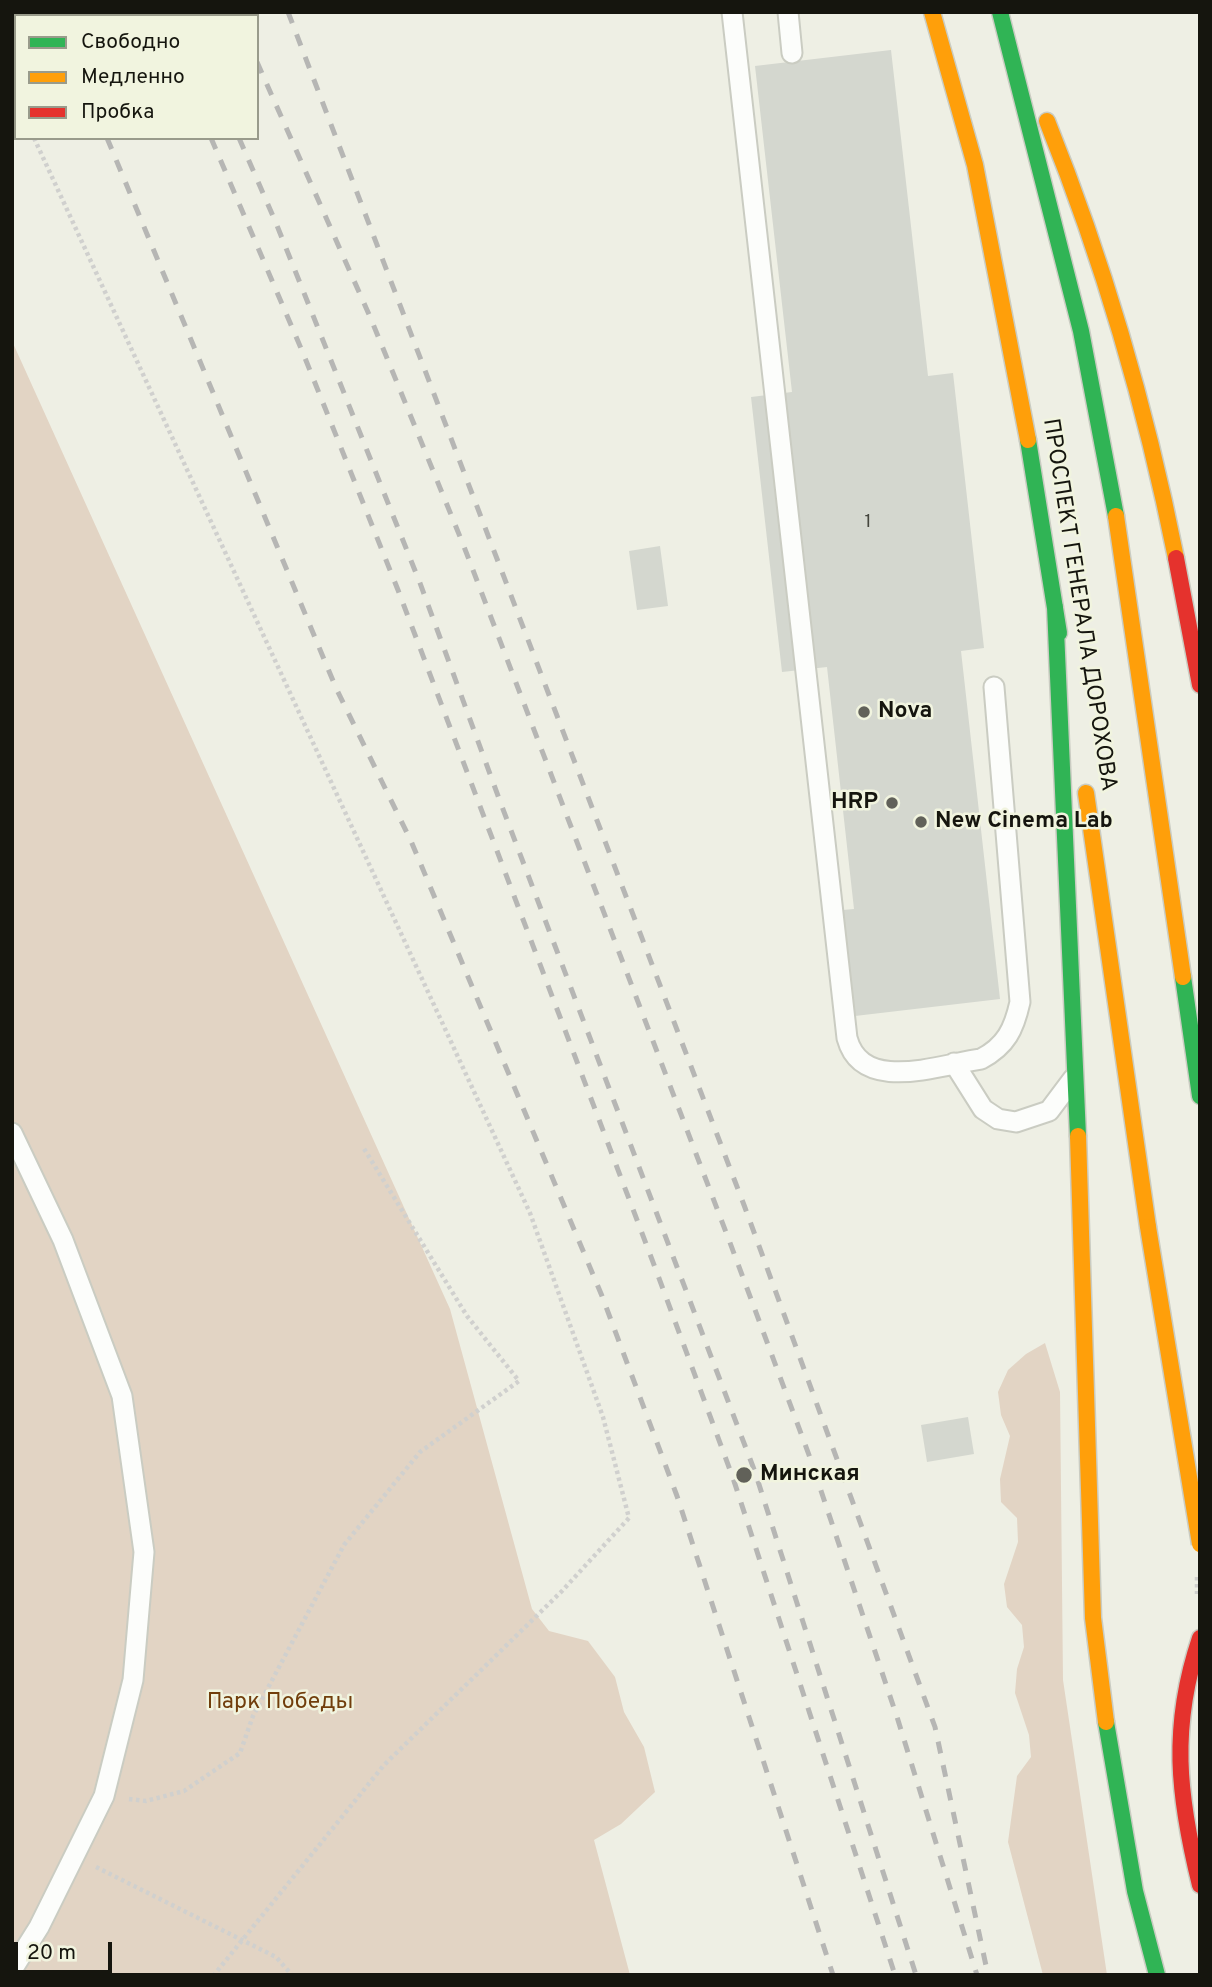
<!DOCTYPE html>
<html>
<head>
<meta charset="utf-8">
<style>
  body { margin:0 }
  #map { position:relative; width:1212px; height:1987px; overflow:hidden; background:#eeefe4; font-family:Overpass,sans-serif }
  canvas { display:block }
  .frame { position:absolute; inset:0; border:14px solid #15150e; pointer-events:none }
  .legend { position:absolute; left:14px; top:14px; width:245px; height:126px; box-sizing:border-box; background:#f1f4df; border:2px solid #999b8b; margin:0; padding:9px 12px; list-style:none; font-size:21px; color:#15150e }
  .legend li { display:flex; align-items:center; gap:14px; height:35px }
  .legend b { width:35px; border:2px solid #999b8b }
  .scale { position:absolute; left:14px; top:1942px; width:98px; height:32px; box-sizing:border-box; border:4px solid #15150e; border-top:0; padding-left:9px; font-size:21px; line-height:24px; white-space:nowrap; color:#15150e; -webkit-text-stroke:5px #f1f4df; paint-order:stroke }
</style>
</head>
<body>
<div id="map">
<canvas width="1212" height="1987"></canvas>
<div class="frame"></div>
<ul class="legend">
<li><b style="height:9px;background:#30b455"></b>Свободно</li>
<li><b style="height:9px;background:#ff9f0a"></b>Медленно</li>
<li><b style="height:9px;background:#e5322d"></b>Пробка</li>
</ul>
<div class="scale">20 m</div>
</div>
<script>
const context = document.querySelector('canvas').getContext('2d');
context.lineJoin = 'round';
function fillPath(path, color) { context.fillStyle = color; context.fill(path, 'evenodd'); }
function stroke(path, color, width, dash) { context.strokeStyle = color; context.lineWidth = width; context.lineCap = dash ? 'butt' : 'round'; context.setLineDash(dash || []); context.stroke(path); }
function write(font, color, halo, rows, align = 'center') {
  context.font = font + ' Overpass,sans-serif'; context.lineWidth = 5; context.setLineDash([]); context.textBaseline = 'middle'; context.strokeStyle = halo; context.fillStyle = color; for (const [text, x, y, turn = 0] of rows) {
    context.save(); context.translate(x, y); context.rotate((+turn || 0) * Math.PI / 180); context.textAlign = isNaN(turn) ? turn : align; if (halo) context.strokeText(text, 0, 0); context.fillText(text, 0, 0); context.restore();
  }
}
const green = new Path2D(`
  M12,341L450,1309L532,1609L549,1631L588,1641L615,1677L624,1712L644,1747L655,1792L621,1824L594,1840L630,1975H12Z
  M1045,1343L1060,1392L1063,1680L1107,1975H1043L1008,1842L1017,1776L1031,1757L1029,1735L1015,1693L1017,1669L1024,1647L1022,1625L1007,1607L1004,1584L1018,1542L1017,1518L1001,1502L1000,1479L1010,1436L1001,1415L998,1392L1008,1370L1026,1354Z`);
const building = new Path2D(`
  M891,50L928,376L953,373L984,648L961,651L1000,999L855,1016L843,910L854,909L827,667L782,672L751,397L792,392L755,66Z
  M660,546L668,606L637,610L629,551Z
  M968,1417L974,1454L927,1462L921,1425Z`);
const path = new Path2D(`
  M12,91L16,98
  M34,138L530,1213L603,1417L629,1518L562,1591L384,1765L214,1975
  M1197,1577V1594
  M129,1799L146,1801L184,1791L240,1753L253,1716L344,1545L420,1452L519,1381L467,1316L363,1147
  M96,1867L276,1957L292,1975`);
const lane = new Path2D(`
  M732,12L847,1038C862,1094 938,1065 981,1059C1006,1046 1014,1029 1020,1002L994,687
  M788,12L792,53
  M954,1063L983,1109L998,1119L1016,1122L1049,1111L1073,1079
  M12,1133L63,1240L122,1396L144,1552L133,1680L104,1796L39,1927L12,1970`);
const fast = new Path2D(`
  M1000,12L1081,331L1116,516
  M1028,440L1059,633
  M1055,607L1078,1136
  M1183,977L1200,1096
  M1106,1722L1135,1891L1157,1975`);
const slow = new Path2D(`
  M932,12L975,165L1028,440
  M1047,121C1104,263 1146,408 1176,558
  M1116,516L1183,977
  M1086,793L1148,1227
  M1078,1136L1093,1618L1106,1722`);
const jam = new Path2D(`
  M1176,558L1200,685
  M1200,1638C1170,1727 1178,1796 1200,1885`);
const rail = new Path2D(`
  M52,12L54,16
  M156,12L158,16
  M183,12L184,16
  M235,12L237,16
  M288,12L744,1205L935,1727L988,1975
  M257,62L371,319L463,544L729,1240L809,1455L897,1717L977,1975
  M107,138L336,688L411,841L602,1296L677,1496L833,1975
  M211,138L303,353L398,590L656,1270L733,1478L895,1975
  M239,138L276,223L420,583L501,804L755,1472L916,1975`);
const slowBridge = new Path2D(`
  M1148,1227L1200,1544`);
const markers = [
  [864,712,7,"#616159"],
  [892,803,7,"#616159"],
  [921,822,7,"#616159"],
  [744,1475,9,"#616159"]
];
const numberNames = [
  ["1",868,523]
];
const streetNames = [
  ["ПРОСПЕКТ ГЕНЕРАЛА ДОРОХОВА",1078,605,81]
];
const poiNames = [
  ["Nova",878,712],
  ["HRP",878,803,"right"],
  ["New Cinema Lab",935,822],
  ["Минская",760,1475]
];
const parkNames = [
  ["Парк Победы",280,1703]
];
fillPath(green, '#e2d4c4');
fillPath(building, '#d4d7cf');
stroke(lane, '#caccc2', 23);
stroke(fast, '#caccc2', 19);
stroke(slow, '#caccc2', 19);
stroke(jam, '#caccc2', 19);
stroke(path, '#d0d0ce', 4.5, [3.5, 3.5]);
stroke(lane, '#fcfdfb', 19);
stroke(fast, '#30b455', 16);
stroke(slow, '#ff9f0a', 16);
stroke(jam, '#e5322d', 16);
stroke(rail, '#b6b6b4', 5, [12, 12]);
stroke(slowBridge, '#caccc2', 19, []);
stroke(slowBridge, '#ff9f0a', 16);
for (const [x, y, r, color] of markers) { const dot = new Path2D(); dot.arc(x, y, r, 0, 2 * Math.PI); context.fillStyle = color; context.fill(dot); stroke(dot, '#f1f4df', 2.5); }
write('19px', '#45463e', null, numberNames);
write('23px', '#15150e', '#f1f4df', streetNames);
write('bold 23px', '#15150e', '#f1f4df', poiNames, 'left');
write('23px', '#713e0c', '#f1f4df', parkNames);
</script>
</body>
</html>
